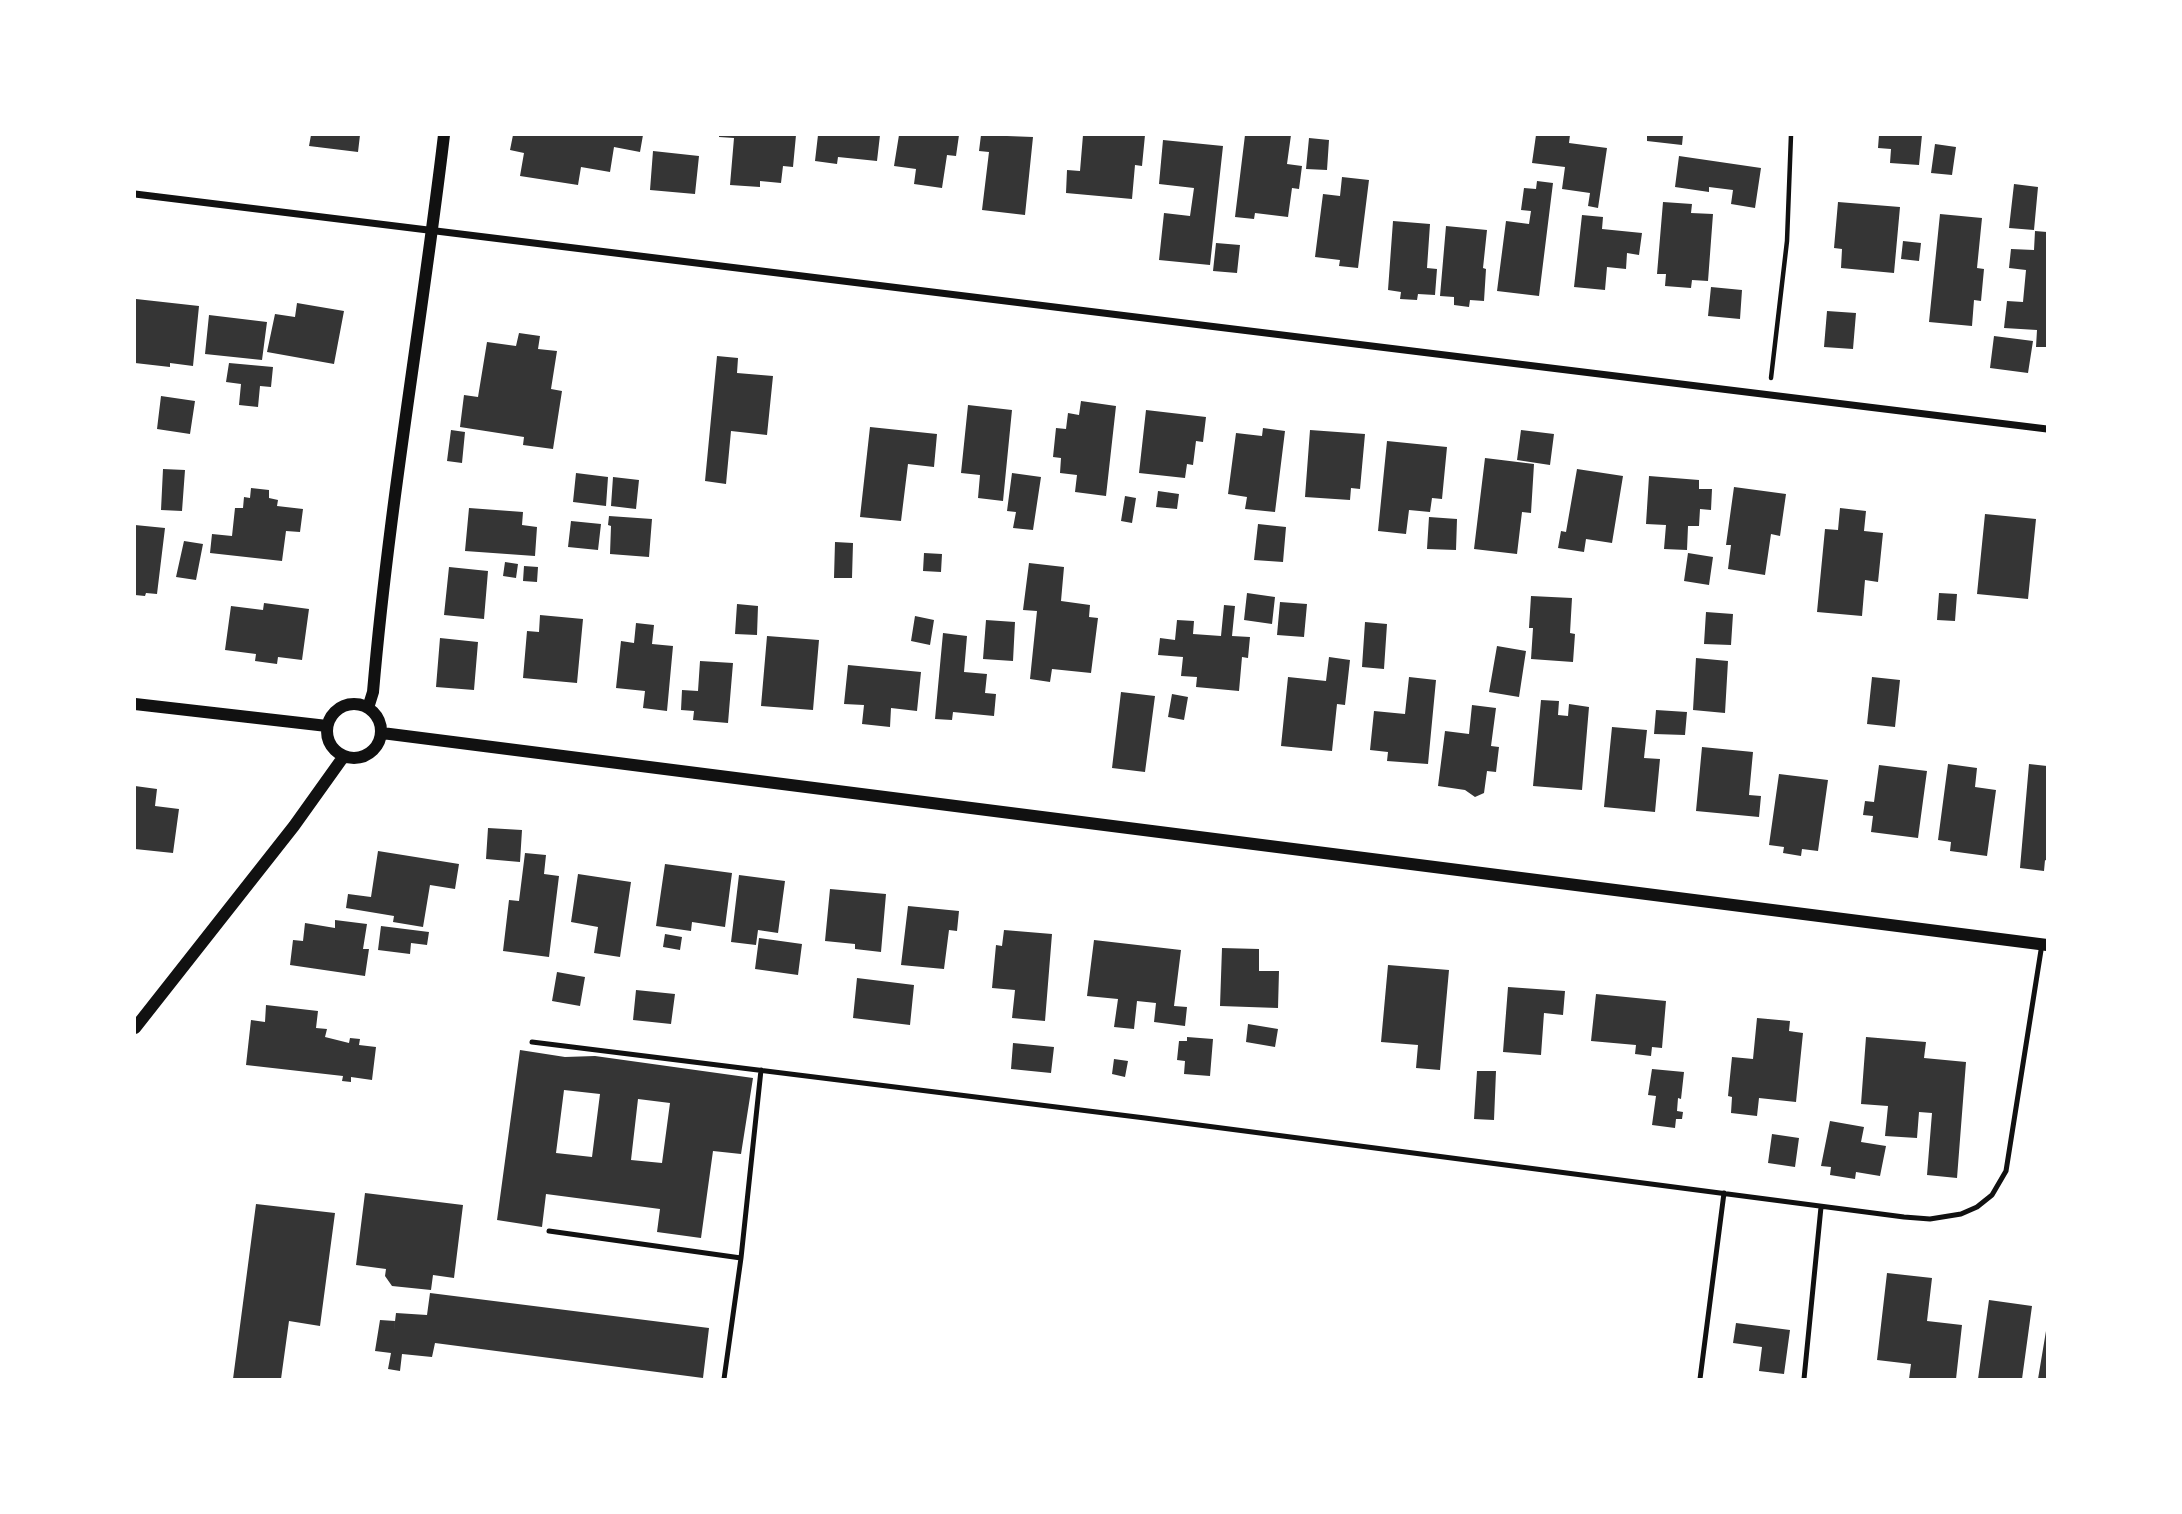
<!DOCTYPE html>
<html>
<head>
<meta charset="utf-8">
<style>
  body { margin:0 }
  #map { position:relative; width:2182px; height:1514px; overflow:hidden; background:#fff; font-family:Lora,serif }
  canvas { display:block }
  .frame { position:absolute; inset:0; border:136px solid #fff; pointer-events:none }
</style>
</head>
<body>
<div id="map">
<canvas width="2182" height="1514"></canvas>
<div class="frame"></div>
</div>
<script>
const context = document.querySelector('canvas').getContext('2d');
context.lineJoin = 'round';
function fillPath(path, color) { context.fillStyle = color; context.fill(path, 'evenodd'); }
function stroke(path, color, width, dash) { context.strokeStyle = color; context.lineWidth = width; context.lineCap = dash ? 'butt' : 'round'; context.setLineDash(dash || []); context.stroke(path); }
const building = new Path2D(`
  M311,135H360L358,152L309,146Z
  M513,135H643L640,152L614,147L610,172L581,167L578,185L520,176L524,153L510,150Z
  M719,135H796L793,167L783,166L781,183L760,181V187L730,185L734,138L719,137Z
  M818,135H880L877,161L838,157L837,164L815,161Z
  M899,135H959L956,156L947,155L942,188L914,184L916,169L894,166Z
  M981,135L1033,137L1025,215L982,210L989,152L979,151Z
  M1083,135H1145L1142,166L1135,165L1132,199L1066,193L1067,170L1080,171Z
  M1245,135H1291L1287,164L1302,166L1299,189L1292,188L1288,217L1255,213L1254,219L1235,217Z
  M1536,135H1570L1569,143L1607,148L1598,208L1588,206L1590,193L1562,189L1565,167L1532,163Z
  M1647,135H1683L1682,145L1647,141Z
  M1879,135H1922L1919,165L1890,163L1891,149L1878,148Z
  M1309,138L1329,140L1327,170L1306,169Z
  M1163,140L1223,146L1210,265L1159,260L1164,213L1190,216L1194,188L1159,184Z
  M1935,144L1956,147L1952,175L1931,173Z
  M653,151L699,156L695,194L650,190Z
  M1679,156L1761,168L1755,208L1731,204L1733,190L1709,187V192L1675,187Z
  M1342,177L1369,180L1358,268L1339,266L1340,260L1315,257L1323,194L1340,196Z
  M1537,181L1553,183L1539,296L1497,291L1506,221L1529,224L1531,211L1521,210L1524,188L1536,189Z
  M2014,184L2038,187L2034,230L2009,228Z
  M1663,202L1692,204L1691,213L1713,214L1708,281L1692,280L1691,288L1665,286L1666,274H1657Z
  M1838,202L1900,207L1894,273L1841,268L1842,249L1834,248Z
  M1940,214L1982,218L1977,268L1984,269L1981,301L1974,300L1972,326L1929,322Z
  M1582,215L1603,217L1602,229L1642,233L1639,255L1627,253L1626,269L1607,267L1605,290L1574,287Z
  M1393,221L1430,224L1427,268L1437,269L1435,295L1418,294L1417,300L1400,299L1401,292L1388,290Z
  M1446,226L1487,230L1483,268L1486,269L1484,301L1470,300L1469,307L1454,305V297L1440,296Z
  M2035,231L2047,232V347H2036L2037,330L2004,328L2007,301L2023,302L2026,270L2009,268L2011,249L2034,250Z
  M1903,241L1921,243L1919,261L1901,259Z
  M1216,243L1240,245L1237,273L1213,271Z
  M1711,287L1742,290L1740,319L1708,316Z
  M136,299L199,306L193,366L170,363V367L135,363Z
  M297,303L344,311L334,364L267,352L275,314L295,317Z
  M1827,311L1856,313L1853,349L1824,347Z
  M209,315L267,322L262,360L205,354Z
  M519,333L540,336L538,349L557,351L551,389L562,391L553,449L523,445L524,437L460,427L464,395L478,397L487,342L516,346Z
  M1994,336L2033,341L2028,373L1990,368Z
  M717,356L738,358L737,373L773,376L767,435L731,431L726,484L705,481Z
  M229,363L273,367L271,387L260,386L258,407L239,405L241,384L226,382Z
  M161,396L195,401L190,434L157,429Z
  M1081,401L1116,406L1106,496L1075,492L1077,475L1060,473L1061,458L1053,457L1056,428L1066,429L1068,413L1079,415Z
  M968,405L1012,410L1003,501L978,498L980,475L961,473Z
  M1146,410L1206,417L1203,442L1196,441L1193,465L1187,464L1185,478L1139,473Z
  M870,427L937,434L934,467L908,464L901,521L860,517Z
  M1263,428L1285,431L1275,512L1245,509L1247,497L1228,494L1236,433L1262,436Z
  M451,430L465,432L462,463L447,461Z
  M1310,430L1365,434L1360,489L1351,488L1350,500L1305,497Z
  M1521,430L1554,434L1550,465L1517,460Z
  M1387,441L1447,447L1442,499L1432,498L1430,512L1409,510L1406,534L1378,531Z
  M1485,458L1534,464L1531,513L1522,512L1517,554L1474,549Z
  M163,469L185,470L182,511L161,510Z
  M1577,469L1623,476L1612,543L1586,539L1584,552L1558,548L1561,531L1566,532Z
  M576,473L608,477L606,506L573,502Z
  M1012,473L1041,477L1033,530L1013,528L1016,512L1007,511Z
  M1649,476L1699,480V489H1712L1711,510L1700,509L1699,526H1688L1687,550L1664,549L1666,525L1646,524Z
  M613,477L639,480L636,509L611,506Z
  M1734,487L1786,494L1780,536L1771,534L1765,575L1728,569L1731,545H1726Z
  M251,488L269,490V498L278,500L277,506L303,509L300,532L286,531L282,561L210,553L212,534L232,536L235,508H243L244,497L250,498Z
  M1158,491L1179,494L1177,509L1156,507Z
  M1125,496L1136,498L1132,523L1121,521Z
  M469,508L523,512L522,525L537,527L535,556L465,551Z
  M1840,508L1866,511L1864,531L1883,533L1878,582L1865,580L1862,616L1817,612L1825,529L1838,530Z
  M1985,514L2036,519L2028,599L1977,594Z
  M609,516L652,519L649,557L610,554L611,526L608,525Z
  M1429,517L1457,519L1456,550L1427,549Z
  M571,521L601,524L598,550L568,547Z
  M1258,524L1286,527L1283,562L1254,560Z
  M135,525L165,528L157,594L146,593L145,596L135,595Z
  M184,541L203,544L196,580L176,577Z
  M835,542L853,543L852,578H834Z
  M924,553L942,554L941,572L923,571Z
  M1688,553L1713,557L1709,585L1684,581Z
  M505,562L518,564L516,578L503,576Z
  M1029,563L1064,567L1061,601L1090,605L1089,617L1098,618L1091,673L1052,669L1050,682L1030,679L1037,611L1023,610Z
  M524,566L538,567L537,582L523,581Z
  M449,567L488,571L484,619L444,615Z
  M1247,593L1275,597L1272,624L1244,620Z
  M1939,593L1957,594L1955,621L1937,620Z
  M1531,596L1572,598L1570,633L1575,634L1573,662L1531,659L1533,628H1529Z
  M1280,602L1307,604L1304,637L1277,635Z
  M264,603L309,609L302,660L278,657L277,664L255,661L256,654L225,650L231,606L263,610Z
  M737,604L758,606L757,635L735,634Z
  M1224,605L1235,606L1232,636L1250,637L1248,658L1242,657L1239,691L1196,687L1197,677L1181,676L1183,657L1158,655L1160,638L1175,640L1177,620L1194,621L1193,634L1221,636Z
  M1706,612L1733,614L1731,645L1704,644Z
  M540,615L583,619L577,683L523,678L527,631L539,632Z
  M915,616L934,620L930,645L911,641Z
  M986,620L1015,622L1013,661L983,659Z
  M1365,622L1387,624L1384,669L1362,667Z
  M636,623L654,625L652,644L673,646L667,711L643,708L645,691L616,688L621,641L634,643Z
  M943,633L967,636L964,672L987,674L985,693L996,694L994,716L953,712L952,720L935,719Z
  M767,636L819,640L813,710L761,706Z
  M440,638L478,642L474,690L436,687Z
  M1497,646L1526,651L1519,697L1489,692Z
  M1329,657L1350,660L1345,705L1337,704L1332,751L1281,746L1288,677L1326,681Z
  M1696,658L1728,661L1725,713L1693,710Z
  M700,661L733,663L728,723L693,720L694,711L681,710L682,690L698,691Z
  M848,665L921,672L917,711L891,708L890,727L862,724L864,705L844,704Z
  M1409,677L1436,680L1428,764L1387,761L1388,752L1370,750L1374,711L1405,714Z
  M1872,677L1900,680L1895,727L1867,724Z
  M1121,692L1155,696L1145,772L1112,768Z
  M1172,694L1188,697L1184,720L1168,717Z
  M1541,700L1559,701L1558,715L1568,716L1569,704L1589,707L1582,790L1533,786Z
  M1472,705L1496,708L1491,746L1499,747L1496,772L1487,771L1484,793L1475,797L1465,790L1438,786L1445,731L1469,734Z
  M1656,710L1687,712L1685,735L1654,734Z
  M1612,727L1647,730L1644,758L1660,759L1655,812L1604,807Z
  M1702,747L1753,752L1749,795L1761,796L1759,817L1696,811Z
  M1948,764L1977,768L1975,787L1996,790L1987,856L1950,851L1951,842L1938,840Z
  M2029,764L2047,766V861L2045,860L2044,871L2020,868Z
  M1879,765L1927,771L1918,838L1871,832L1873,816L1863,815L1865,801L1874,802Z
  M1779,774L1828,780L1818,851L1802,849L1801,856L1783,853L1784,847L1769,845Z
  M135,786L157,789L155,806L179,809L173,853L135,849Z
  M488,828L522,830L520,862L486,859Z
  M378,851L459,864L455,889L430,885L423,927L393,922L394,916L346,908L348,894L371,897Z
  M525,853L546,855L544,874L559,876L549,957L503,951L509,900L519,901Z
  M665,864L732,873L725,927L692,922L691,931L656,926Z
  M578,874L631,882L620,957L594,953L598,927L571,922Z
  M739,875L785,881L778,933L758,930L756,945L731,942Z
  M830,889L886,894L881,952L855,949V944L825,941Z
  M908,906L959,911L957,931L949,930L944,969L901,965Z
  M335,920L367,924L363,949H369L365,976L290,965L293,940L303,941L305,923L335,928Z
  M381,926L429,932L427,945L411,943L410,954L378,950Z
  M1004,930L1052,934L1045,1021L1012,1018L1015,990L992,988L996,945L1002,946Z
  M665,934L682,937L680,950L663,947Z
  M759,938L802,944L798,975L755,969Z
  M1094,940L1181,950L1174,1006L1187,1007L1185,1026L1154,1022L1156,1003L1137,1001L1134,1029L1114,1027L1118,999L1087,996Z
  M1222,948L1259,949V971H1279L1278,1008L1220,1006Z
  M1388,965L1449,970L1440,1070L1416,1068L1418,1045L1381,1042Z
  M557,972L585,977L580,1006L552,1001Z
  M857,978L914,985L910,1025L853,1018Z
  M1508,987L1565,991L1563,1015L1544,1013L1541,1055L1503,1052Z
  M636,990L675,994L671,1024L633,1020Z
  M1596,994L1666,1001L1662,1048L1652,1047L1651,1056L1635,1054L1636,1045L1591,1041Z
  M266,1005L318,1011L316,1028L327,1029L325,1037L349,1043L350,1038L360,1039L359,1045L376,1047L372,1080L351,1077V1082L342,1081L343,1076L246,1065L251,1020L265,1022Z
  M1757,1018L1790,1021L1789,1031L1803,1033L1796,1102L1759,1098L1757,1116L1731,1113L1732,1097L1728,1096L1732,1057L1753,1059Z
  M1248,1024L1278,1029L1275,1047L1246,1042Z
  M1187,1037L1213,1039L1210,1076L1184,1074L1185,1061L1177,1060L1179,1041H1187Z
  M1866,1037L1926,1042L1924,1058L1966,1062L1957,1178L1927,1175L1932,1113L1919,1112L1917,1138L1885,1136L1888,1106L1861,1104Z
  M1013,1043L1054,1047L1051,1073L1011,1069Z
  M520,1050L565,1057L595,1056L753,1078L741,1154L713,1151L701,1238L657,1232L660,1209L546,1194L542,1227L497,1220ZM564,1090L600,1094L592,1157L556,1153ZM638,1099L670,1103L662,1163L631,1160Z
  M1114,1059L1128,1061L1125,1077L1112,1074Z
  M1652,1069L1684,1072L1681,1099L1678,1098L1677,1111L1683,1112L1682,1119H1676L1675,1128L1652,1125L1656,1096L1648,1095Z
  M1477,1071H1496L1494,1120L1474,1119Z
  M1830,1121L1864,1127L1861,1142L1886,1146L1880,1176L1856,1172L1855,1179L1830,1175L1831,1167L1821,1166Z
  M1772,1134L1799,1138L1795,1167L1768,1163Z
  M365,1193L463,1205L454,1278L433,1275L431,1290L392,1286L385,1276L386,1269L356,1265Z
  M256,1204L335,1213L320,1326L289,1321L281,1379H233Z
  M1887,1273L1932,1278L1927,1321L1962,1325L1956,1379H1909L1911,1364L1877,1360Z
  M430,1293L709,1328L703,1378L435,1343L432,1357L402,1354L400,1371L388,1369L391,1353L375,1351L380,1320L395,1321L392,1346L396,1313L427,1315Z
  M1989,1300L2032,1306L2022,1379H1978Z
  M1736,1323L1790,1330L1784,1374L1759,1371L1762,1347L1733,1343Z
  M2046,1331L2047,1379H2038Z`);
const path = new Path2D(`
  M1771,378L1787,241L1791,135`);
const service = new Path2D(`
  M532,1042L1145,1118L1904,1217L1930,1219L1961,1214L1977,1207L1992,1195L2006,1171L2042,944
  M549,1231L741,1258
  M724,1379L741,1258L761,1070
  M1700,1379L1724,1193
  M1804,1379L1821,1207`);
const minor = new Path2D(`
  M135,194L2047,429`);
const tertiary = new Path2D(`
  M327 731a27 27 0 1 1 54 0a27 27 0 1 1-54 0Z
  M135,704L327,726
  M368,708L373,692C389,505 422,321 444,135
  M382,733L2047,945
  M135,1028L294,826L344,756`);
fillPath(building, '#353535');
stroke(path, '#111', 4.5);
stroke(service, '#111', 5);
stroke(minor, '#111', 7);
stroke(tertiary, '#111', 12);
</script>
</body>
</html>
